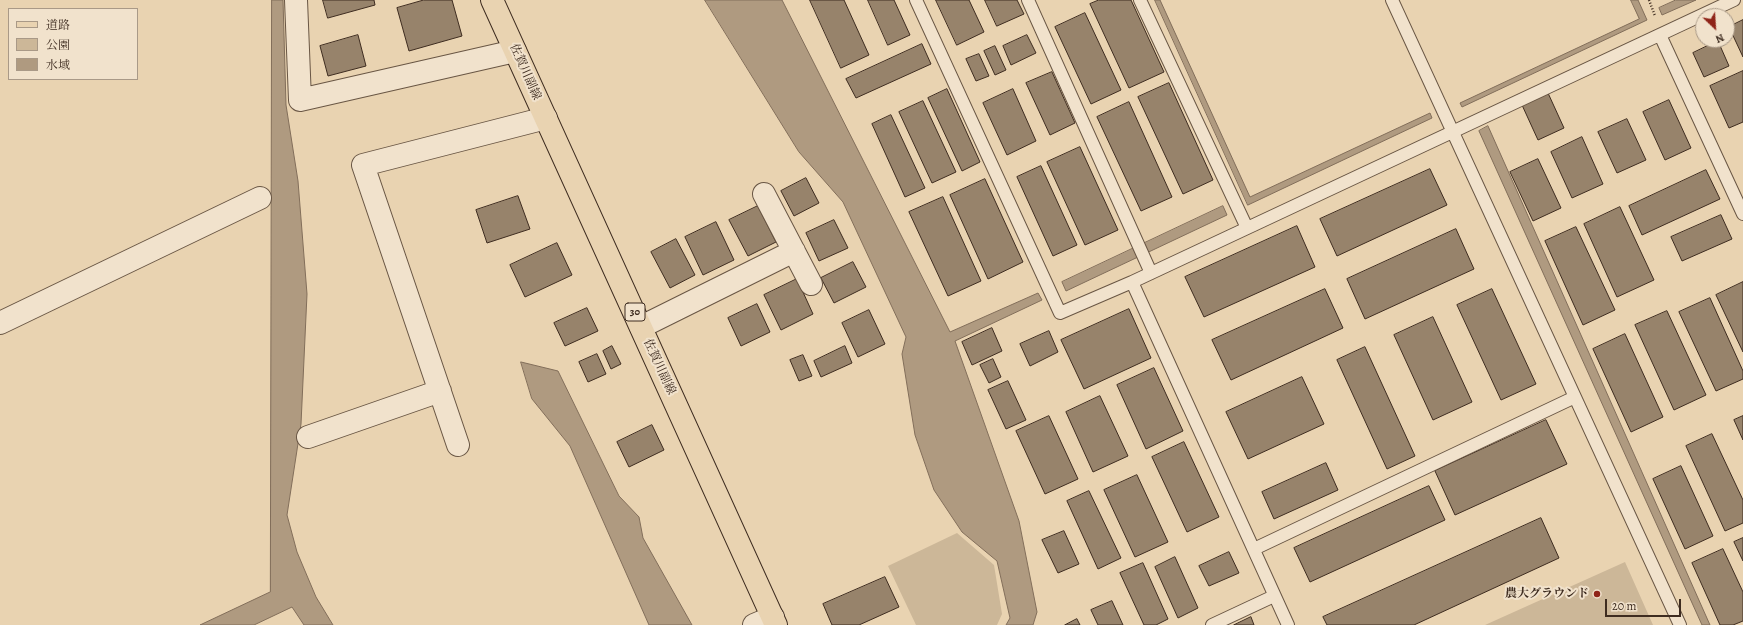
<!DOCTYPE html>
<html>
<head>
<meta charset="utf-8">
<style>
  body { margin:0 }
  #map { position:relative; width:1743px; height:625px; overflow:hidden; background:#e9d3b1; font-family:Alegreya,"Noto Serif JP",serif }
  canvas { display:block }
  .legend { position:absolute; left:8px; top:8px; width:130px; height:72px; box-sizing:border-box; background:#f1e2cc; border:1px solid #a99987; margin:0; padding:5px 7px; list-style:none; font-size:12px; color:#3e2c20 }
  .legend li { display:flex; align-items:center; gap:8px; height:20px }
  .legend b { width:20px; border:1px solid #a99987 }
  .north { position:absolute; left:1695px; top:8px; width:40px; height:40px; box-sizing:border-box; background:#f1e2cc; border:1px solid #a99987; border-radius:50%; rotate:155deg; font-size:11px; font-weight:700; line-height:16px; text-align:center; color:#3e2c20 }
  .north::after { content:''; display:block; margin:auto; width:14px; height:18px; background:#8f2418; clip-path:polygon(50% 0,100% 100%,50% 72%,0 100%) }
  .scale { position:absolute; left:1605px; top:599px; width:76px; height:18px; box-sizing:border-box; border:2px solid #3e2c20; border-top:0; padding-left:5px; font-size:12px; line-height:14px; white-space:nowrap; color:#3e2c20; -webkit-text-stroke:3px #f1e2cc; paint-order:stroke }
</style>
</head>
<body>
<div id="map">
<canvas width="1743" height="625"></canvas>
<ul class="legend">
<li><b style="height:5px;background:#e9d3b1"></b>道路</li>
<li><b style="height:11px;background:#ccb798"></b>公園</li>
<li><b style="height:11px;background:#af9a80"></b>水域</li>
</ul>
<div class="north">N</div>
<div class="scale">20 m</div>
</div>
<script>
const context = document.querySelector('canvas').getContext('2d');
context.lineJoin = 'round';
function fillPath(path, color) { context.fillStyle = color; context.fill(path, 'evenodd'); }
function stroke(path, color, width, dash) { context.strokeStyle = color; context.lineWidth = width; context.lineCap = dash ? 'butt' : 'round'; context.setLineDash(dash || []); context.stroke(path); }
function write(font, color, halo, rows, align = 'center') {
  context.font = font + ' Alegreya,"Noto Serif JP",serif'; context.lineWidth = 4; context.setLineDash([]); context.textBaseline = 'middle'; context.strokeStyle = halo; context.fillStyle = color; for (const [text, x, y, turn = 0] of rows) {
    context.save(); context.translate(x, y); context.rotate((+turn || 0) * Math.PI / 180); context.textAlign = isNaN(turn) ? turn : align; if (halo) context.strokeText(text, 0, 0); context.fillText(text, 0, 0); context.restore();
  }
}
const green = new Path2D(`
  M957,533L994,565L1002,614L997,625H916L888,566Z
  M1625,562L1653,625H1485Z`);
const water = new Path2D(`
  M272,0H283L286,105L298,181L307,294L301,424L287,515L297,552L316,597L333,625H304L292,607L254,625H200L270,592Z
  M705,0H782L950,332L1038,293L1042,300L955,341L1019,521L1037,612L1033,625H1006L1010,618L997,561L962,532L934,490L915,435L902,354L906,337L843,202L799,152Z
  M1155,0H1160L1250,197L1430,113L1432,118L1248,205Z
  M1631,0H1638L1647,20L1462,107L1460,103L1639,19Z
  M1676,0H1696L1662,15L1659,8Z
  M1488,126L1710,625H1702L1479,131Z
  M1223,206L1227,215L1066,291L1062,282Z
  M521,362L558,371L619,496L639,517L643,538L692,625H649L570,446L532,399Z`);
const building = new Path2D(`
  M323,0H374L375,5L328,18Z
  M424,0H452L462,36L409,51L397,8Z
  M810,0H844L869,55L841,68Z
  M868,0H894L910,35L888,45Z
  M936,0H969L984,32L957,45Z
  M985,0H1017L1024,14L997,26Z
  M1099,0H1131L1164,72L1129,88L1090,4Z
  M1085,13L1121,90L1091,104L1055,27Z
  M1743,20V57L1729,27Z
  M358,35L366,66L328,76L320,46Z
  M1027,35L1036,53L1011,65L1003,46Z
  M1718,41L1729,66L1704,77L1693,53Z
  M922,44L931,64L856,98L846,79Z
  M995,46L1006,70L995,75L984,51Z
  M979,54L989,76L976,81L966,59Z
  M1743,71V122L1729,128L1710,86Z
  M1052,72L1075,123L1050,135L1026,83Z
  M1169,83L1213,180L1183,194L1138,97Z
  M947,89L980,162L962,171L928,98Z
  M1013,89L1036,141L1007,155L983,103Z
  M1548,93L1564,128L1538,140L1522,105Z
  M1669,100L1691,148L1665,160L1643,112Z
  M923,101L956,172L932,183L899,112Z
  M1129,102L1172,197L1141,211L1097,117Z
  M891,115L925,188L905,197L872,124Z
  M1627,119L1646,160L1617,173L1598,132Z
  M1582,137L1603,184L1572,198L1551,152Z
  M1080,147L1118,230L1085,245L1047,162Z
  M1538,159L1561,208L1533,221L1510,172Z
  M1041,166L1077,245L1053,256L1017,177Z
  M1430,169L1447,205L1337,256L1320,219Z
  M1706,170L1720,199L1642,235L1629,206Z
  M806,178L819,203L794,216L781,191Z
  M985,179L1023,262L988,279L950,195Z
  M518,196L530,229L487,243L476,210Z
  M943,197L981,281L948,296L909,212Z
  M758,206L776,242L748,256L729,220Z
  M1620,207L1654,280L1617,297L1584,224Z
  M1721,215L1732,239L1682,261L1671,237Z
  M834,220L848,248L819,261L806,233Z
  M716,222L734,260L703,275L685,237Z
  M1297,226L1315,267L1204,317L1185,277Z
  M1576,227L1615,310L1583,325L1545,241Z
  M1456,229L1474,269L1365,319L1347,279Z
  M676,239L695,275L670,288L651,252Z
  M557,243L572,275L525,297L510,265Z
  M853,262L866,287L834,303L821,278Z
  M797,279L813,314L781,330L764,295Z
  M1743,282V352L1716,295Z
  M1325,289L1343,328L1231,380L1212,340Z
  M1492,289L1536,384L1501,400L1457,305Z
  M1710,298L1743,371V379L1716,391L1679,312Z
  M757,304L770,332L741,346L728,318Z
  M587,308L598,331L565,346L554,323Z
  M1129,309L1151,358L1084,389L1061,340Z
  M869,310L885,344L858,357L842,323Z
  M1667,311L1706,395L1674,410L1635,325Z
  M1433,317L1472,402L1433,420L1394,335Z
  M992,328L1002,351L972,365L962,342Z
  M1049,331L1058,352L1030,366L1020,344Z
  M1625,334L1663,417L1631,432L1593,349Z
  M612,346L621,364L611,369L603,351Z
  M845,346L852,363L821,377L814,361Z
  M1365,347L1415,456L1387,469L1337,360Z
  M597,354L606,374L588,382L579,362Z
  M803,355L812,376L799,381L790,360Z
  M993,359L1001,377L989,383L980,365Z
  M1154,368L1183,431L1146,449L1117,385Z
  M1302,377L1324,424L1248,459L1226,412Z
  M1008,381L1026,420L1006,429L988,390Z
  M1100,396L1128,456L1093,472L1066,412Z
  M1049,416L1078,479L1045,494L1016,431Z
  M1743,416V440L1734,420Z
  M1546,420L1567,464L1455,515L1435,471Z
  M652,425L664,450L629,467L617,442Z
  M1712,434L1743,500V523L1725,531L1686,446Z
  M1184,442L1219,517L1187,532L1152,457Z
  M1326,463L1338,490L1274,519L1262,492Z
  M1681,466L1713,536L1685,549L1653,479Z
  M1137,475L1168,542L1135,557L1104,490Z
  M1429,486L1445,520L1310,582L1294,548Z
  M1089,491L1121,558L1098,569L1067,501Z
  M1541,518L1559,558L1414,625H1327L1323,617Z
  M1064,531L1079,564L1058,573L1042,540Z
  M1743,538V561L1734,542Z
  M1723,549L1743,592V621L1733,625H1720L1692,563Z
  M1229,552L1239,573L1209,586L1199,566Z
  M1175,557L1198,608L1178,618L1155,567Z
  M1143,563L1168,619L1156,625H1144L1120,573Z
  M885,577L899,607L859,625H832L823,604Z
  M1112,601L1123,625H1098L1091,610Z
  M1251,617L1254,625H1234Z
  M1077,619L1080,625H1065Z`);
const path = new Path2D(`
  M1649,0L1655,16`);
const service = new Path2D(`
  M916,0L1060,313L1132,282L1734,0
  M1028,0L1151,273
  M1140,0L1247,228
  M1392,0L1680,625
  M1660,35L1743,214
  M1132,282L1288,625
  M1254,549L1575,397
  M1212,625L1274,596`);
const minor = new Path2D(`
  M296,0L300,100L515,51
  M764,194L811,284
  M0,323L260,198
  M641,327L794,251
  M308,437L440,391
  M458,445L363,165L546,118
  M754,625L773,617`);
const primary = new Path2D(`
  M492,0L776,625`);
const markers = [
  [1597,594,4,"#8f2418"]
];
const shields = [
  [635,312,20]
];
const shieldNames = [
  ["30",635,312]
];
const streetNames = [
  ["佐賀川副線",525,72,66],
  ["佐賀川副線",659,367,65]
];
const poiNames = [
  ["農大グラウンド",1589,594]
];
fillPath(green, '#ccb798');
fillPath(water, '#af9a80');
stroke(water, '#826e5a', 1);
fillPath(building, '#97836b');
stroke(building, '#3e2c20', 1);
stroke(service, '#695644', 14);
stroke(minor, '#695644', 24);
stroke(primary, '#3e2c20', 24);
stroke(path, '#3e2c20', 2.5, [1, 2]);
stroke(service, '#f1e2cc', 12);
stroke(minor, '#f1e2cc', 22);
stroke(primary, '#e9d3b1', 22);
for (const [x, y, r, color] of markers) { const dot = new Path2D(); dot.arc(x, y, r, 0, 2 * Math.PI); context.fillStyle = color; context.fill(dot); stroke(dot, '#f1e2cc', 1.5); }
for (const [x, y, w] of shields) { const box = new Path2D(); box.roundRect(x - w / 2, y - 9, w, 18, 3); context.fillStyle = '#f1e2cc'; context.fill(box); stroke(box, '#3e2c20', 1); }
write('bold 11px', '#3e2c20', null, shieldNames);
write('12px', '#3e2c20', '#f1e2cc', streetNames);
write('bold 12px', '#3e2c20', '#f1e2cc', poiNames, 'right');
</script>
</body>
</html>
